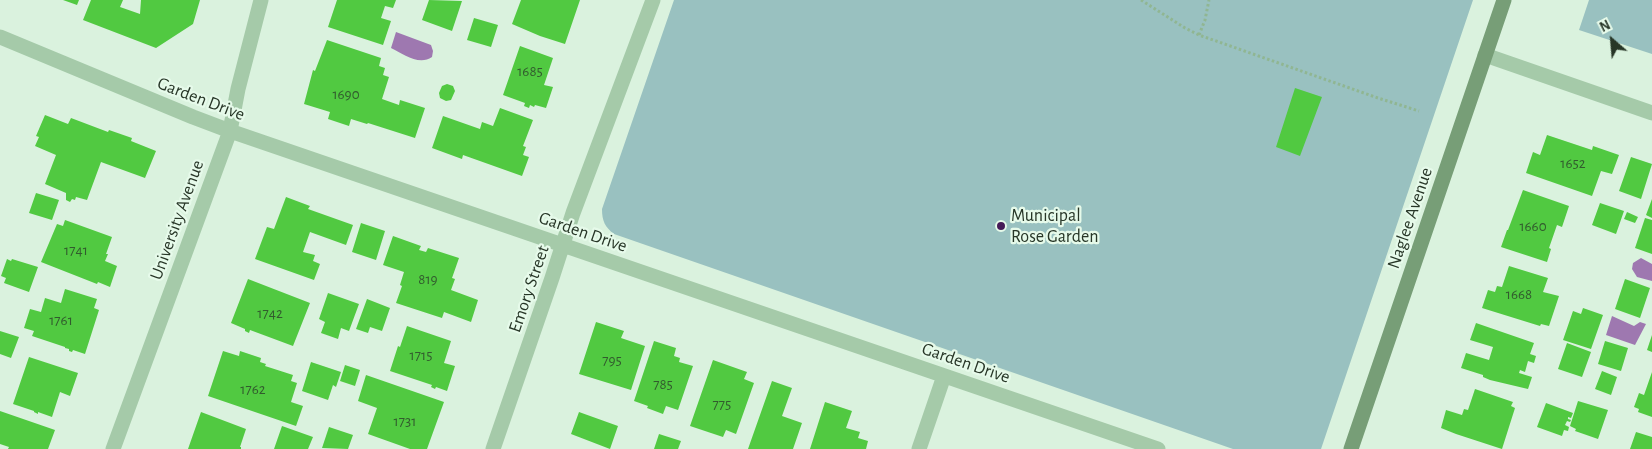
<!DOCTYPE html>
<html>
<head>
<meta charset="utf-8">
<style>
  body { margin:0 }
  #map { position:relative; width:1652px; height:449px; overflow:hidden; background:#daf2de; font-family:"Alegreya Sans",sans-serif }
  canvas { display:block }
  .north { position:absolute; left:1587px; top:15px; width:50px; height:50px; -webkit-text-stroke:4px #e6faea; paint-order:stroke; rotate:333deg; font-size:14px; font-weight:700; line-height:20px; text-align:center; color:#273627 }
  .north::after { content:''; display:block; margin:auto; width:18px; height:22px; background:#273627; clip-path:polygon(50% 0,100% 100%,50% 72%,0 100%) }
</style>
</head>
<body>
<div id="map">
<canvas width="1652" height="449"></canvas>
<div class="north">N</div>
</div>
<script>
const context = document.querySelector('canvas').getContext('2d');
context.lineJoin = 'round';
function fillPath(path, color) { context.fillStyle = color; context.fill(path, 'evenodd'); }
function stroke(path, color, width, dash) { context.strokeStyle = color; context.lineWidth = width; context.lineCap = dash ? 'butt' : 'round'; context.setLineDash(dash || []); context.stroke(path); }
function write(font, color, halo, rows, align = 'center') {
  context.font = font + ' "Alegreya Sans",sans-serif'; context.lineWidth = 4.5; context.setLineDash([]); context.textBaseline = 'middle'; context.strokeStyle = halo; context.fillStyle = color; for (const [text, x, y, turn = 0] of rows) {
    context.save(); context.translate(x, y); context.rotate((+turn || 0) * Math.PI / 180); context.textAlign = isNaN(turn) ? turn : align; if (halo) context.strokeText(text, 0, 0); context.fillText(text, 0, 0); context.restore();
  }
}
const green = new Path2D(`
  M674,0H1473L1321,449H1233L614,234C605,227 602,221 602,209Z
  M1589,0H1652V54L1579,30Z`);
const water = new Path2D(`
  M396,32L431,45L433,51L432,57C419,66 403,54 391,48Z
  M1641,258L1652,264V281L1637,277L1632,269L1633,263Z
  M1612,316L1634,326L1640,322L1646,324L1635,345L1606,335Z`);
const building = new Path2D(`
  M63,0H79L77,5Z
  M91,0H123L120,7L140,14L141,0H200L193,24L156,48L83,20Z
  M337,0H396L393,8L385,6L381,18L391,21L383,45L328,27Z
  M429,0L462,1L452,31L422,20Z
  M521,0H580L565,44L540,36L512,24Z
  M474,18L498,25L491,47L467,40Z
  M327,40L381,58L379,66L385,68L383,75L389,77L382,99L399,105L400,100L425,108L415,138L368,123L367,124L351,119L349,126L328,119L330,112L304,104L313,70L315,71Z
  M520,46L553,58L544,85L553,87L546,108L535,105L534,107L530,105L529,108L524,106L525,103L503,95Z
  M447,84L453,86L455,91L451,100L446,101L440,98L439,93L442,86Z
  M1295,88L1322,97L1300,156L1276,147Z
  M500,108L533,120L523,146L526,147L523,155L529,157L522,176L463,155L462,159L432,148L443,116L480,129L482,122L493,126Z
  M45,115L68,124L71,118L108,132L109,130L132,138L131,141L156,151L145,178L101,162L87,200L76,197L75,200L72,199L70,202L66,200V193L45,184L56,155L35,146L39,137L36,136Z
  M1547,135L1592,150L1593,146L1619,155L1612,174L1601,171L1592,196L1526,173L1533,152L1540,155Z
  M1631,157L1652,164L1641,199L1619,191Z
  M1523,190L1569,206L1562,227L1557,225L1549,248L1551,249L1547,262L1501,247L1507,230H1508Z
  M36,193L59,200L52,220L29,213Z
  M286,197L310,206L308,209L353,225L346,245L310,232L303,252L315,255L313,261L320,264L314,280L255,259L267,227L274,229Z
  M1652,199V218L1646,215Z
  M1600,203L1624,211L1616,234L1592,225Z
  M1627,212L1638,217L1635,223L1624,219Z
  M1645,218L1652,220V254L1635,248Z
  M65,220L112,237L106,254H108L105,261L117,266L110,287L98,282L97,284L41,262L57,224L63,226Z
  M361,223L385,231L376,260L352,252Z
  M393,236L421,246L419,250L426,252L428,248L459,258L452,278L455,279L451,290L478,300L471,322L444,312L442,318L396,303L402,286L400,285L404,272L383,265Z
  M7,259L11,261L12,259L38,267L29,292L4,283L6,278L1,276Z
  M1509,266L1548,278L1543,292L1559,296L1549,326L1541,324L1540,326L1482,308L1488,290L1495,292L1497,286L1502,287Z
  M248,279L310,303L293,346L250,330L249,333L245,331V329L231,323Z
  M1625,279L1650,288L1640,318L1615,309Z
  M65,289L97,299L94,308L99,310L85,354L73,350L72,352L69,351V349L65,348V347L32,336L34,331L24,328L30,309L41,312L45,298L61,303Z
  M328,293L359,304L349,331L341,328L338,339L321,333L325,322L319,319Z
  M367,299L390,308L382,331L370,327L368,333L356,329Z
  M1583,308L1603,315L1591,349L1563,340L1573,311L1581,314Z
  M596,322L624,331L621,338L645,346L631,390L579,374Z
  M1476,323L1534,343L1530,354L1536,356L1534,363L1528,361L1525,372L1520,370L1519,373L1532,377L1528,389L1490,380L1483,377V375L1461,368L1466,353L1489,360L1493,347L1470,340Z
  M407,326L451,341L444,363L455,366L447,391L436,387L435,389L431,387L432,385L390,371L398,346L400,347Z
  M0,331L19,337L11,358L0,354Z
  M1652,335V352L1647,350Z
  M654,341L676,348L674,356L680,358L679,362L693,366L678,410L666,406L663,414L647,408L648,406L634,401Z
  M1605,341L1628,348L1621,371L1598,364Z
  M1567,343L1591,352L1582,377L1558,369Z
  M223,351L239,356L240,351L261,358L260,362L266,364L265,366L293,375L291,381L297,383L291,402L303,406L296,426L208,396Z
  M29,357L78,373L70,396L60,392L52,417L38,412V414L34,412V411L13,404Z
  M713,360L747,372L744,379L754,383L736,434L726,430L723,437L690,426Z
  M311,362L341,372L336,387L333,385L328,400L302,391Z
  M345,365L360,370L355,386L340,381Z
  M1602,371L1617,377L1611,395L1595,389Z
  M1652,372V417L1638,412L1639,409L1634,407L1639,393L1644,395Z
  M366,375L444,402L427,449H410L368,434L377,408L358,401Z
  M772,381L792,388L782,416L802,423L793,449H748Z
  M1475,389L1513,402L1511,406L1515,408L1502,449L1456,434L1441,428L1446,410L1462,415L1464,409L1468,410Z
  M1578,401L1608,410L1598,439L1575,431L1576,429L1570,426Z
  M825,402L852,411L846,428L860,432L858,438L868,441L866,449H810Z
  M1546,403L1573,413L1571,418L1568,417V419L1571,420L1570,422L1567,421L1565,425L1569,427L1568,431L1564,430L1562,436L1537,427Z
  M0,411L55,430L48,449H8L9,447L0,444Z
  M201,412L246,429L240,447H241V449H188Z
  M579,412L618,426L610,449L571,434Z
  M282,426L313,437L308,449H274Z
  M329,427L353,435L348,449L322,448Z
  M1636,432L1652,437V449H1630Z
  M659,434L681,441L678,449H654Z`);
const path = new Path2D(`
  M1141,0L1185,28L1199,35L1378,98L1419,111
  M1199,35L1205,20L1209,0`);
const street = new Path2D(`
  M0,37L193,117L230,131L1158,449
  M1485,55L1652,113
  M113,449L230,131L238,89L261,0
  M493,449L552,278L573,213L653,0
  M919,449L944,376`);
const secondary = new Path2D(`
  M1351,449L1504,0`);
const markers = [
  [1001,226,5,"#461b58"]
];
const numberNames = [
  ["1685",530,71],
  ["1690",346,94],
  ["1652",1573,163],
  ["1660",1533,226],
  ["1741",76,250],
  ["819",428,279],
  ["1668",1519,294],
  ["1742",270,313],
  ["1761",61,320],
  ["1715",421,355],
  ["795",612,360],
  ["785",663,384],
  ["1762",253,389],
  ["775",722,404],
  ["1731",405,421]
];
const streetNames = [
  ["Garden Drive",201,99,21],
  ["Naglee Avenue",1410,218,-71],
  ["University Avenue",177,220,-70],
  ["Garden Drive",583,232,19],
  ["Emory Street",529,289,-71],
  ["Garden Drive",966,363,19]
];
const poiNames = [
  ["Municipal",1011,216],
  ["Rose Garden",1011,237]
];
fillPath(green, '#99c1c0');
fillPath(water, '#9e78b0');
fillPath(building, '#51c941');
stroke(path, '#90b692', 3, [2.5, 2.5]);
stroke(street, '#a5caa9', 15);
stroke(secondary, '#779e77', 15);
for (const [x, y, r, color] of markers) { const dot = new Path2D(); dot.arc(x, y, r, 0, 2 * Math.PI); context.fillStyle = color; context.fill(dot); stroke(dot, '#e6faea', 2); }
write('15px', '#325b2e', null, numberNames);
write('18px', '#273627', '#e6faea', streetNames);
write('18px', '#273627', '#e6faea', poiNames, 'left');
</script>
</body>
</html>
